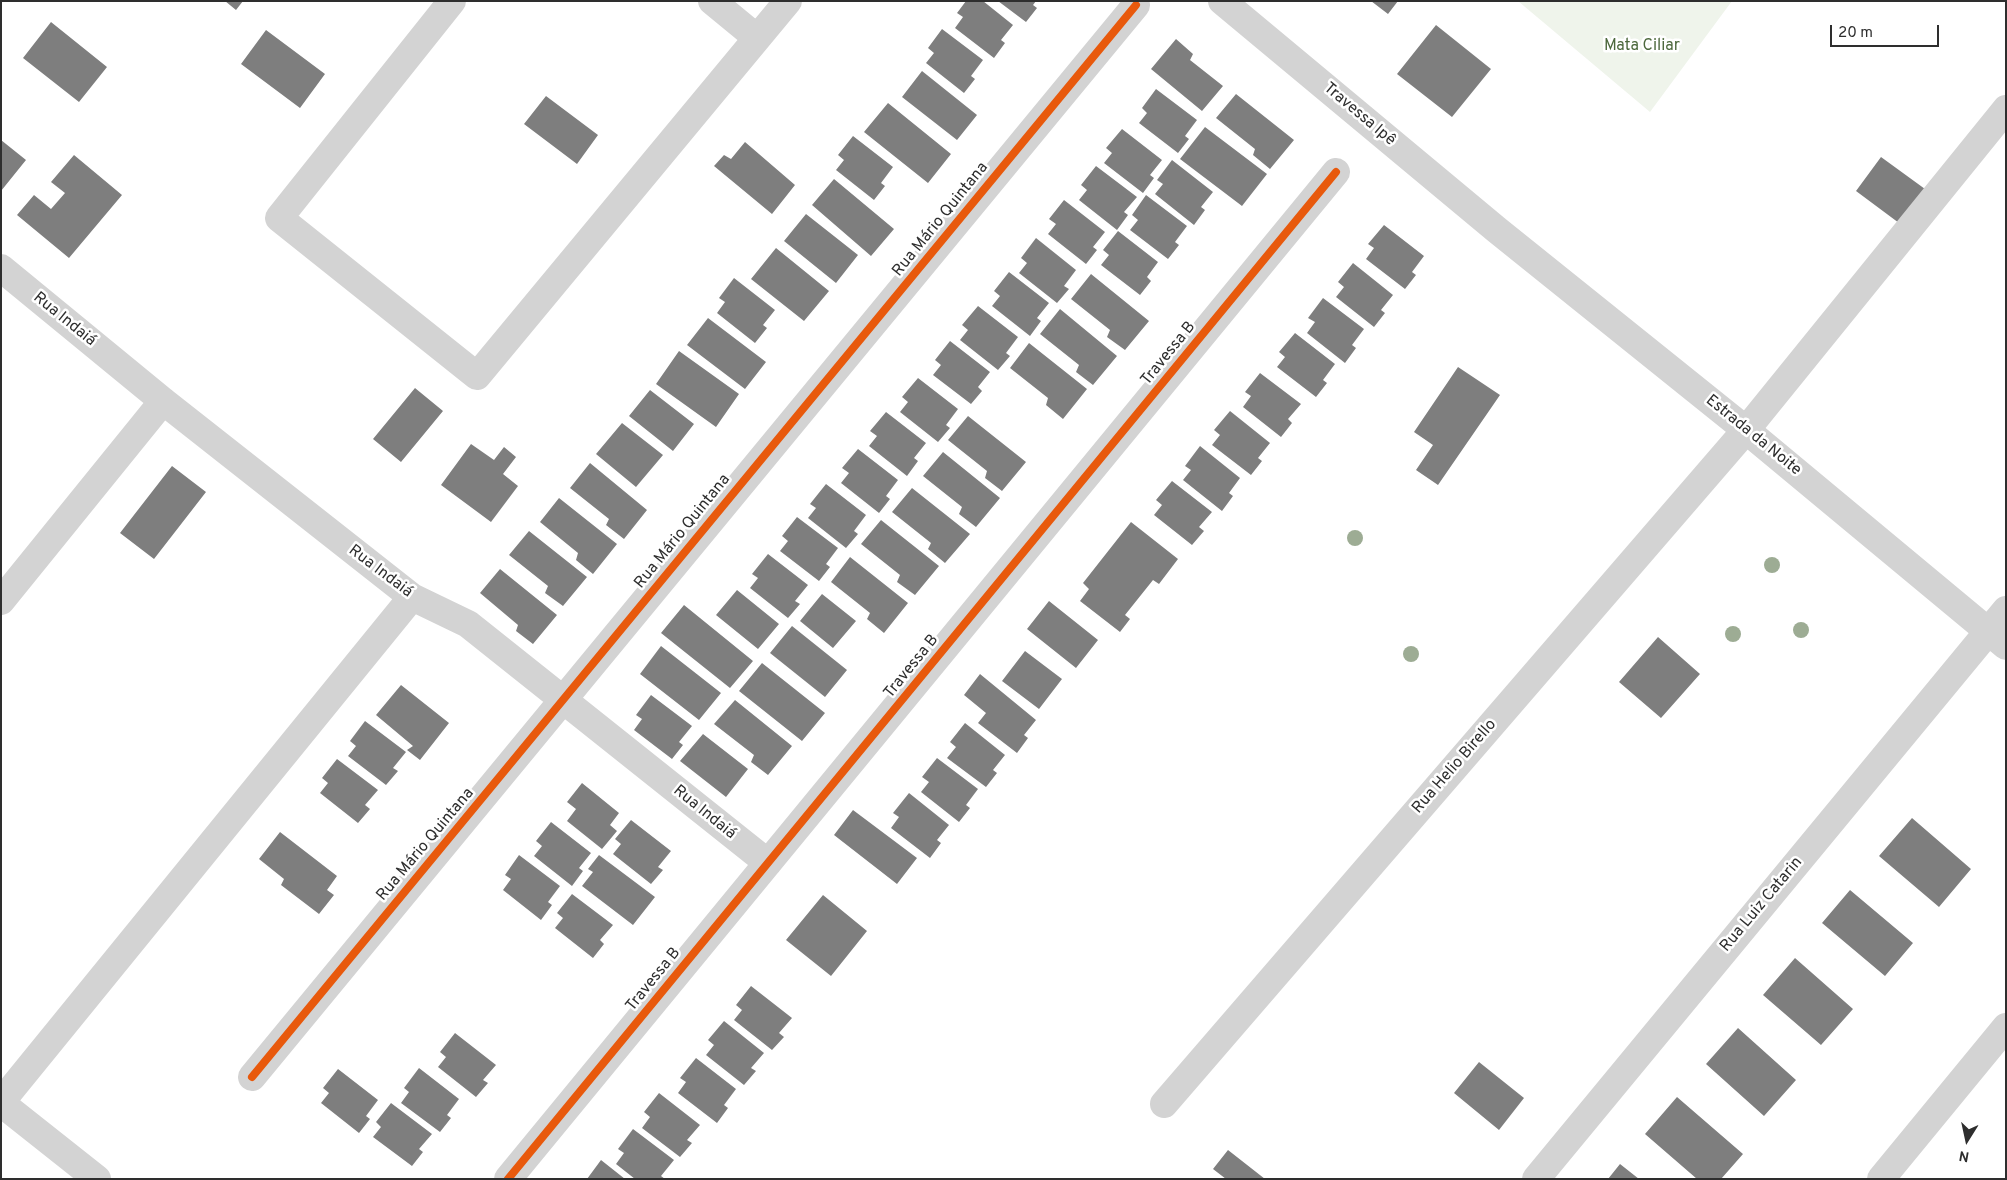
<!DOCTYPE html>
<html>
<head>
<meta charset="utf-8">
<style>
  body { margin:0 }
  #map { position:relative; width:2007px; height:1180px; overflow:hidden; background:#fff; font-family:Overpass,sans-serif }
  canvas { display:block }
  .frame { position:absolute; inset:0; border:2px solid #2e2e2e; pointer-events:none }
  .north { position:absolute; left:1942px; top:1115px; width:50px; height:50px; -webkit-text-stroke:4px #fff; paint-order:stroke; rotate:190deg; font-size:14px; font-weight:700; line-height:20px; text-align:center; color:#2e2e2e }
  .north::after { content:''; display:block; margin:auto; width:18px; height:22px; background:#2e2e2e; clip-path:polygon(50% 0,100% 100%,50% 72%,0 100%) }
  .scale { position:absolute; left:1830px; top:25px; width:109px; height:22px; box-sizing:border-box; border:2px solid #2e2e2e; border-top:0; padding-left:6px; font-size:15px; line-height:18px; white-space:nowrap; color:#2e2e2e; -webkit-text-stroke:4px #fff; paint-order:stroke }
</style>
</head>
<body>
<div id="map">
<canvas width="2007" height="1180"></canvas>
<div class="frame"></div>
<div class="north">N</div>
<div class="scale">20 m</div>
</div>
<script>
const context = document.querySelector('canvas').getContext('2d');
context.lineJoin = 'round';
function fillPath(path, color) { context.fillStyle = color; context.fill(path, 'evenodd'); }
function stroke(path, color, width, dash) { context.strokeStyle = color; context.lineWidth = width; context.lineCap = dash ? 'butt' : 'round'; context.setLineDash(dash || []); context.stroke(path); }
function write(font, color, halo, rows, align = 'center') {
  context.font = font + ' Overpass,sans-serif'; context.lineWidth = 5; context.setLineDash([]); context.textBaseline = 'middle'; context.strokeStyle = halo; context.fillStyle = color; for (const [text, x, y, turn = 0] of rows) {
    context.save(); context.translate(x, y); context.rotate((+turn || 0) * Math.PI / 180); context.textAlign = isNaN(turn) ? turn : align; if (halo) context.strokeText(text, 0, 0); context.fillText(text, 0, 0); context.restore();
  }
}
const green = new Path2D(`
  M1518,1H1732L1650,112Z`);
const building = new Path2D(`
  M225,1H243L236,10Z
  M966,1H983L1013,25L1001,40L1005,43L994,58L955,28L963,17L957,13Z
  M998,1H1036L1033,5L1037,8L1026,22Z
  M1371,1H1398L1388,14Z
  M51,22L107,67L79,102L23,58Z
  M1436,25L1491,69L1452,117L1397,74Z
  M942,29L983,60L971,76L975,79L964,93L926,63L934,53L928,48Z
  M266,30L325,74L300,108L241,64Z
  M1176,39L1193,54L1190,60L1223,86L1202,111L1151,69Z
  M922,71L977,115L957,140L902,97Z
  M1156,89L1197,120L1185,136L1189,139L1178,153L1139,123L1147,113L1142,108Z
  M1236,94L1294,140L1270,169L1253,155L1255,149L1216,118Z
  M546,96L598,135L577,164L524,124Z
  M888,103L951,154L928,183L864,132Z
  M1205,127L1267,174L1242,206L1180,159Z
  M1122,129L1162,160L1150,175L1154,178L1143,193L1104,163L1112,153L1106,148Z
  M853,136L893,167L881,183L885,186L874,200L836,170L844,160L838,155Z
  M1,140L26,160L1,191Z
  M745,142L795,185L772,214L714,166L724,155L731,159Z
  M74,155L122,195L69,258L17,215L34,195L51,209L65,193L51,182Z
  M1881,157L1925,189L1899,223L1856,191Z
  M1172,160L1213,192L1201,207L1205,210L1194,225L1155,194L1163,184L1157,180Z
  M1096,166L1137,197L1124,212L1128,215L1117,230L1079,200L1087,190L1081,185Z
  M834,179L894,229L871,256L812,205Z
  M1146,195L1187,226L1175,242L1179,245L1168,259L1130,230L1138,220L1132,215Z
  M1064,200L1105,232L1093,247L1097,250L1086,264L1048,234L1056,224L1049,219Z
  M806,214L858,255L836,283L784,241Z
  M1384,225L1424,256L1412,272L1416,275L1405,289L1366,259L1374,248L1368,244Z
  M1118,231L1158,262L1147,277L1151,281L1140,295L1101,265L1109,255L1103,250Z
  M1036,238L1076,270L1064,286L1069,289L1057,303L1019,273L1027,263L1021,258Z
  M776,248L829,291L804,321L751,279Z
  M1353,263L1393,295L1381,310L1385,313L1374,327L1336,297L1344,287L1338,282Z
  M1009,272L1049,303L1037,318L1041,321L1030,336L992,306L1000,296L994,291Z
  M1091,274L1149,321L1125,350L1107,337L1110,330L1071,299Z
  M734,278L775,310L763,325L767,328L755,343L717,313L725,302L719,298Z
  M1323,298L1364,329L1352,345L1356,348L1345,363L1307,333L1315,322L1308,318Z
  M978,306L1018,337L1006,353L1010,356L998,370L960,340L968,330L962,325Z
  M1060,309L1117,356L1093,385L1076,372L1079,365L1040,334Z
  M708,318L766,362L745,389L687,345Z
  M1295,333L1335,364L1323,380L1327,383L1316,397L1277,367L1285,357L1279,352Z
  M950,341L990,372L978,387L982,391L971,404L933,375L941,365L935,360Z
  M1029,343L1087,389L1063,419L1046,405L1048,398L1010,368Z
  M679,351L739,394L716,427L656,384Z
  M1458,367L1500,395L1438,485L1416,470L1433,445L1414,432Z
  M1260,373L1301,404L1288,419L1292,423L1281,437L1243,407L1251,396L1245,392Z
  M918,378L958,409L946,425L950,428L938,442L900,412L908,402L902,397Z
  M415,388L443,411L401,462L373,439Z
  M650,390L694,424L673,451L629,416Z
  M1230,411L1270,443L1258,458L1262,461L1251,475L1212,445L1220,435L1214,430Z
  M886,412L926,443L914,458L918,461L907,476L869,446L877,436L870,431Z
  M968,416L1026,462L1002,491L985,478L987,471L948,440Z
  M622,423L663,455L636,487L596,454Z
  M471,444L494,460L504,447L516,457L503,474L518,486L491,522L441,485Z
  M1200,446L1240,478L1229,493L1233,496L1222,511L1183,480L1191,470L1185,466Z
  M858,449L898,480L886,496L890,499L879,513L841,483L849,473L842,468Z
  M943,452L1000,498L976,527L959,514L962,507L923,476Z
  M590,463L647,510L624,539L606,525L609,519L570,488Z
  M172,466L206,492L154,559L120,533Z
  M1172,481L1212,512L1199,527L1204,531L1192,545L1154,515L1162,505L1156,500Z
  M826,484L866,515L854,531L858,534L846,548L808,518L816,508L810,504Z
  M912,488L970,534L945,563L928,549L931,543L892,512Z
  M559,498L617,544L593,574L576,560L578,553L540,522Z
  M797,517L838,548L826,564L830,567L819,581L780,551L788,541L782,536Z
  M881,520L939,566L915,595L897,582L900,575L861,544Z
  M1131,522L1178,559L1159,584L1153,580L1125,615L1130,619L1120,632L1080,601L1089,589L1083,583Z
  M529,531L587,577L563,606L545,593L548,586L509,555Z
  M768,554L808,585L795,601L800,604L788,618L750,588L758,578L752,574Z
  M850,557L908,603L884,633L867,619L870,613L831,582Z
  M500,569L557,615L533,644L516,631L518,625L480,593Z
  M737,590L779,624L758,649L716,615Z
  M822,594L856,621L833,648L800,621Z
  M1049,601L1098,640L1076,668L1027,629Z
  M684,605L753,661L730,688L661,633Z
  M792,626L847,670L825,697L770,653Z
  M1658,637L1700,674L1661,718L1619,682Z
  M661,646L721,693L699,720L640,674Z
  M1025,651L1062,679L1039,709L1002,681Z
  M762,663L825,713L802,741L739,691Z
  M980,674L1036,720L1024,735L1028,738L1017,753L978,723L986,713L964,695Z
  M401,685L449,723L420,760L407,750L413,746L376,715Z
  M651,695L692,726L679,742L683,745L672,759L634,730L642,719L636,715Z
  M735,700L792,746L768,775L751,762L754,755L714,724Z
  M365,721L406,752L393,768L398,771L386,785L348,756L356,746L350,741Z
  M965,723L1005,755L993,770L997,773L986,787L947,758L956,747L950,742Z
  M703,734L748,769L726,797L680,761Z
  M937,758L978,789L966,805L970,808L959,822L921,792L929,782L922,777Z
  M337,759L378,790L365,805L370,809L358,823L320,793L328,783L322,778Z
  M582,783L619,813L610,825L617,831L602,849L567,821L576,809L567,802Z
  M909,793L949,825L937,840L941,843L930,858L891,828L899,817L893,813Z
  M853,810L917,858L897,884L834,835Z
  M1912,818L1971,869L1939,907L1879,856Z
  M631,820L671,851L658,867L663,870L651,884L613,854L621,844L615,839Z
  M551,822L591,853L579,868L583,871L572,886L534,856L542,846L536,841Z
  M280,832L337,876L327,890L334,895L319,914L281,885L284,879L259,859Z
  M519,855L560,886L548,902L552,905L541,920L503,890L511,879L505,875Z
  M599,855L655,897L633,925L582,886L593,872L588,869Z
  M1850,890L1913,943L1885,976L1822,923Z
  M572,894L613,925L600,940L604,944L593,958L555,928L563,918L557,913Z
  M823,895L867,931L831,976L786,940Z
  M1795,958L1853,1009L1821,1045L1763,995Z
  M751,986L792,1018L779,1033L784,1037L772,1050L734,1020L742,1010L736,1005Z
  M724,1021L764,1053L751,1068L756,1071L744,1085L706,1055L714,1045L708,1040Z
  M1738,1028L1796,1080L1764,1116L1706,1064Z
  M455,1033L496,1065L483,1080L488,1083L476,1097L438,1067L446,1057L440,1052Z
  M696,1058L736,1089L724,1105L728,1108L717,1123L678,1093L686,1082L680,1078Z
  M1479,1062L1524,1098L1499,1130L1454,1093Z
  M419,1068L459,1099L447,1115L451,1118L440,1132L401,1103L409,1092L404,1088Z
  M338,1069L378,1100L366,1116L370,1119L359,1133L321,1103L329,1093L323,1088Z
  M659,1093L700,1125L687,1140L692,1143L680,1157L642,1128L650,1117L644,1112Z
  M1677,1097L1743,1154L1721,1179H1697L1645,1134Z
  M391,1103L432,1134L419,1149L423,1152L412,1166L373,1137L381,1127L376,1122Z
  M633,1129L674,1160L661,1176L665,1179H635L616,1164L624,1153L618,1149Z
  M1228,1150L1265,1179H1226L1213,1169Z
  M601,1160L625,1179H587Z
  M1620,1164L1639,1179H1608Z`);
const street = new Path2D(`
  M452,1L279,218L477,376L788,1
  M712,1L757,38
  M1222,1L1497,230L1746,430L2006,646
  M1,268L163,401L412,597L468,624L768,863
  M1,601L163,401
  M252,1077L1136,5
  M1,1102L412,597
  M1,1103L97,1179
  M1164,1104L1746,430L2006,109
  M508,1179L1336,172
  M1536,1179L2006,610
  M1881,1179L2006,1027`);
const cycleway = new Path2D(`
  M252,1077L1136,5
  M508,1179L1336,172`);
const trees = [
  [1355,538],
  [1772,565],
  [1801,630],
  [1733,634],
  [1411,654]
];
const parkNames = [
  ["Mata Ciliar",1642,47]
];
const streetNames = [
  ["Travessa Ipê",1359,115,40],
  ["Rua Mário Quintana",941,220,-51],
  ["Rua Indaiá",64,320,39],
  ["Travessa B",1169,354,-51],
  ["Estrada da Noite",1753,436,39],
  ["Rua Mário Quintana",683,532,-51],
  ["Rua Indaiá",380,572,37],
  ["Travessa B",912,667,-51],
  ["Rua Helio Birello",1455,767,-49],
  ["Rua Indaiá",704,813,39],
  ["Rua Mário Quintana",426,845,-50],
  ["Rua Luiz Catarin",1762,905,-50],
  ["Travessa B",654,980,-51]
];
fillPath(green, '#eff4eb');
fillPath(building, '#7e7e7e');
stroke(street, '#d3d3d3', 28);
stroke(cycleway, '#e8590c', 8);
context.fillStyle = '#9dac94';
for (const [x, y] of trees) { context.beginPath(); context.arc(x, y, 8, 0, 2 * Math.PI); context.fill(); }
write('16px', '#4c683c', '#fff', parkNames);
write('16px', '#2e2e2e', '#fff', streetNames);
</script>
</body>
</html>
